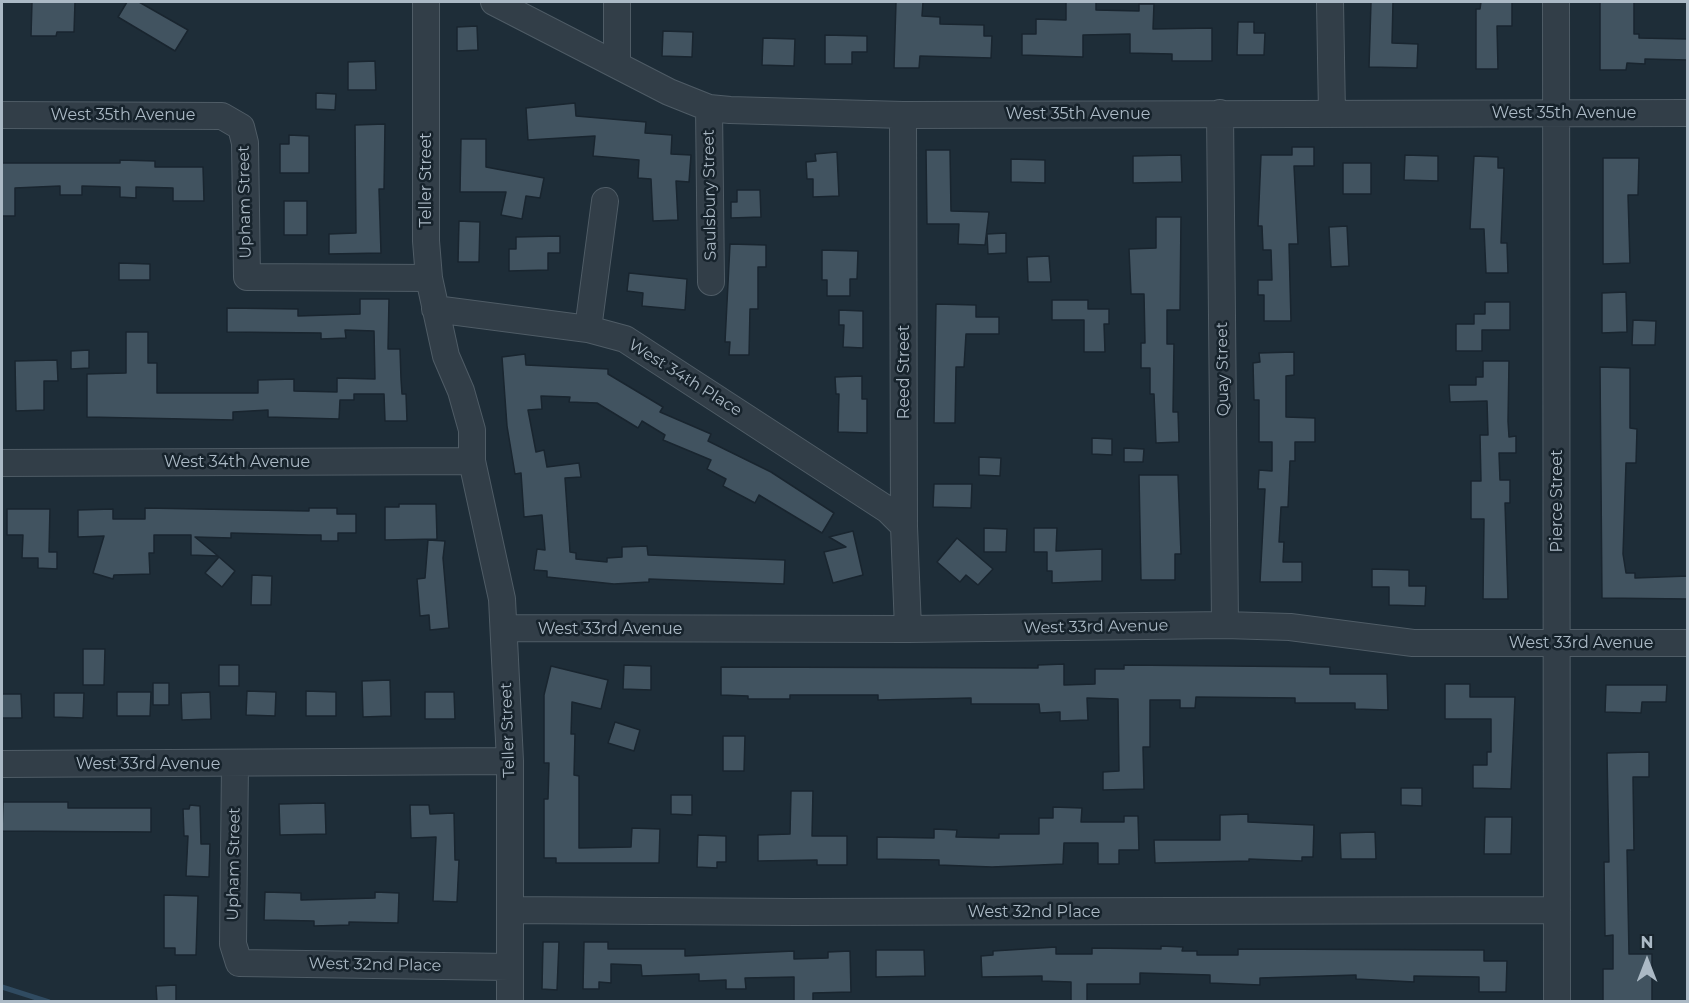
<!DOCTYPE html>
<html>
<head>
<meta charset="utf-8">
<style>
  body { margin:0 }
  #map { position:relative; width:1689px; height:1003px; overflow:hidden; background:#1e2d38; font-family:Montserrat,sans-serif }
  canvas { display:block }
  .frame { position:absolute; inset:0; border:3px solid #abb9c5; pointer-events:none }
  .north { position:absolute; left:1617px; top:931px; width:60px; height:60px; -webkit-text-stroke:4px #17232c; paint-order:stroke; rotate:0deg; font-size:16px; font-weight:700; line-height:24px; text-align:center; color:#abb9c5 }
  .north::after { content:''; display:block; margin:auto; width:21px; height:27px; background:#abb9c5; clip-path:polygon(50% 0,100% 100%,50% 72%,0 100%) }
</style>
</head>
<body>
<div id="map">
<canvas width="1689" height="1003"></canvas>
<div class="frame"></div>
<div class="north">N</div>
</div>
<script>
const context = document.querySelector('canvas').getContext('2d');
context.lineJoin = 'round';
function stroke(path, color, width, dash) { context.strokeStyle = color; context.lineWidth = width; context.lineCap = dash ? 'butt' : 'round'; context.setLineDash(dash || []); context.stroke(path); }
function fillPath(path, color) { context.fillStyle = color; context.fill(path, 'evenodd'); }
function write(font, color, halo, rows, align = 'center') {
  context.font = font + ' Montserrat,sans-serif'; context.lineWidth = 5; context.setLineDash([]); context.textBaseline = 'middle'; context.strokeStyle = halo; context.fillStyle = color; for (const [text, x, y, turn = 0] of rows) {
    context.save(); context.translate(x, y); context.rotate((+turn || 0) * Math.PI / 180); context.textAlign = isNaN(turn) ? turn : align; if (halo) context.strokeText(text, 0, 0); context.fillText(text, 0, 0); context.restore();
  }
}
const stream = new Path2D(`
  M2,987L49,1002`);
const building = new Path2D(`
  M32,2H75L74,32H57L56,36H31Z
  M127,2H139L188,30L175,51L118,17Z
  M896,2H923L922,16L940,17V24L984,25V36H992L991,58L920,56L919,68H894Z
  M1066,2H1096V10L1139,11V4H1154L1153,29L1212,28V61H1172V54L1130,53V34L1083,35V57L1022,55V34H1036V19L1066,20Z
  M1371,2H1393L1392,43L1418,44L1417,68L1369,67Z
  M1481,2H1512V26H1497L1498,69H1476V9H1480Z
  M1600,2H1634V34H1639V38L1688,39V60L1645,59V64L1627,63L1626,70H1600Z
  M1238,22H1254V33H1265L1264,55H1237Z
  M477,26L478,50L457,51V27Z
  M663,31L693,32L692,57L662,56Z
  M825,35L867,36V52H852V64H825Z
  M763,38L795,39L794,66L762,65Z
  M375,61L376,90H348V62Z
  M316,93L336,94L335,110L316,109Z
  M575,103L576,116L646,122L645,133L672,135L671,154L691,155L689,182L676,181L678,220L653,221L651,179L638,178L639,160L593,156L595,136L528,140L526,108Z
  M385,124L384,189H379L381,253L329,254V234L356,233L355,125Z
  M289,135L309,136V173H280V144H289Z
  M461,139H486V167L544,178L540,198L526,196L522,219L501,215L506,192H460Z
  M1292,147H1314V166H1294L1298,244H1289L1291,321H1264V295H1258V280H1272L1271,250H1263L1262,226H1258L1261,155H1292Z
  M926,150H950L951,211L989,212L985,245L958,244L959,224H927Z
  M837,152L839,196L813,197V179H807L806,162L816,161L815,154Z
  M1181,155L1182,182L1133,183V156Z
  M1405,155L1438,156V181L1404,180Z
  M1474,156L1498,157V168H1504L1501,243H1507L1508,273H1486L1484,229H1470Z
  M1603,158H1639L1638,195H1628L1630,263L1603,264Z
  M1011,159L1045,160V183L1011,182Z
  M120,160L155,161V167H203L204,201H173V188L136,187V198L120,197V187L82,186V195H60V186L15,188V216H2V163H120Z
  M1343,163H1371V194H1343Z
  M737,190H760L761,217L731,218V202H737Z
  M284,201H307V235H284Z
  M1156,217H1181L1180,310H1167V344H1174L1173,412H1178L1179,442L1156,443L1154,394H1150V368H1141V343H1145L1144,294H1131L1129,249L1156,248Z
  M459,221L480,222L479,262H458Z
  M1347,226L1349,266L1331,267L1329,227Z
  M1006,233V253L988,254L987,234Z
  M560,236V253H548V270L509,271V249H516V237Z
  M730,244L766,245V267H758V309H750L749,355H729L730,342H725Z
  M822,250L858,251L857,279H850V296H827V280H822Z
  M1049,256L1051,282H1028L1027,257Z
  M119,263L150,264V280H119Z
  M629,273L687,279L685,310L642,306L643,293L627,291Z
  M1626,292L1627,332L1602,333V293Z
  M360,299H389L388,349H400L401,379L402,394H406L407,421H385L384,394H354V400H340L339,419L268,417V410L233,412V420L87,417V374L126,373V332H148V363H157V393H258V380L294,379V391L337,392V378L375,379L374,331L345,330L346,338L321,339V333L227,332V308L298,309V316L360,314Z
  M1052,300H1088V309H1109V324H1104L1105,352H1084V320H1052Z
  M1485,302H1510V330H1482V351H1456V324H1474V314H1485Z
  M936,304L976,305V317H999V334H966L964,367H956L955,423H934Z
  M839,310L863,311V348L843,347L844,325H839Z
  M1633,320L1656,321L1655,345H1632Z
  M89,350V368L71,369V351Z
  M1294,352V375L1286,376V417L1315,418V442H1295V461H1290L1288,507H1281L1279,542H1284L1283,562H1302V582H1260L1265,489H1258L1259,470L1272,471V442H1259V400H1254L1253,363L1260,362L1259,353Z
  M525,354L526,365L608,369V374L663,407L660,412L711,434L708,441L771,472L834,513L822,533L759,495L755,503L723,486L726,479L707,469L711,460L663,440L665,435L642,421L638,428L597,403L569,402L570,397L541,396L542,409L528,410L536,452L544,450L547,467L579,463L581,477L565,478L570,552L576,553V559L607,562V558L622,557V547L647,546L648,555L785,560L784,584L649,579V582L614,584L547,577V571L534,570L537,549L545,550L542,515L524,517L521,473L515,474L507,426L502,357Z
  M57,360L58,381H44V410L16,411L15,361Z
  M1483,361H1509L1508,421L1509,437L1516,436V453H1499L1500,480H1510V503H1505L1508,599H1483L1484,519H1471V481H1481L1480,435H1488L1487,401L1450,402L1449,385H1476V377H1483Z
  M1600,367L1630,368V428L1637,429L1636,463H1626L1623,554L1626,573H1635V578L1688,576V599L1602,598Z
  M862,376V399H867V433L838,432L839,394H836L835,377Z
  M1092,438L1112,439V455L1092,454Z
  M1124,448L1144,449L1143,462H1124Z
  M979,457L1001,458L1000,476L979,475Z
  M1139,475H1178L1181,554H1175V580H1141Z
  M934,484H972L971,508L933,507Z
  M399,504H436L437,539L385,540V507H399Z
  M145,508L309,511V508H337V514H356V533H338V541H321V535H309L231,533V538L195,537L218,556L191,555V535H154V553H149L150,574L114,575L113,579L93,573L104,536L78,537V510L113,509V519H145Z
  M7,509H50L49,552H57V569L38,568V558H22L23,535H7Z
  M984,528L1007,529L1006,552H984Z
  M1034,528H1057L1056,551L1102,549V581L1052,583V571H1047V552H1034Z
  M853,531L863,575L833,583L824,552L846,547L829,537Z
  M957,538L993,569L978,585L966,575L960,582L937,562Z
  M428,540L445,541L443,558L449,628L430,630L429,615L420,616L417,579L425,578Z
  M219,557L235,571L222,587L205,573Z
  M1372,569L1409,570V586H1426L1425,606L1389,605V587H1372Z
  M252,575L272,576L271,605H251Z
  M83,649H105L104,685H83Z
  M1064,664V685L1095,684V669H1124V665L1330,667V674H1387L1388,710L1355,709V703H1295V698L1196,697L1195,708H1180V700H1150V747H1143L1144,789L1103,790V772L1119,771L1118,699L1087,698L1088,720L1060,721V712L1040,713L1039,704H971V698L878,700V695H790V699H748V696L721,695V667L1038,668V665Z
  M219,665H239V686H219Z
  M624,665L651,666V690L623,689Z
  M551,666L608,680L601,709L572,702L571,734H575L574,775L579,776V848L631,847L632,828L660,829L659,863H556V858H544V799H548L549,763H544V695Z
  M390,680L391,716L363,717L362,681Z
  M153,683H169V705H153Z
  M1445,684H1470V697H1515L1511,789L1473,788V765H1487V752H1491V719H1445Z
  M1606,685H1667L1666,702H1642L1641,713L1605,712Z
  M247,691L276,692L275,716L246,715Z
  M306,691L336,692V716H306Z
  M117,692H151L150,716H117Z
  M210,692L211,719L182,720L181,693Z
  M425,692H454L455,719H425Z
  M54,693H84L83,718L54,717Z
  M2,694H21L22,718H2Z
  M615,722L640,730L634,751L608,743Z
  M723,736H745L744,771H723Z
  M1649,752V777H1633L1634,850H1627L1629,954H1652V1002H1603V969H1613V935L1605,936L1604,862H1609L1607,753Z
  M1401,788H1422V806L1401,805Z
  M791,791H813L812,836H847V865H817V860L758,861V835L790,834Z
  M671,795H692V815L671,814Z
  M3,802H68V808H151V832L2,831Z
  M325,803L326,834L280,835L279,804Z
  M190,805L200,806L201,844H210L209,877L186,876L188,836H184L183,809H189Z
  M410,805H429L430,814L454,813L455,860H459L457,902L433,901L436,837L411,838Z
  M1053,807L1082,808L1081,822H1124V816H1138L1139,850H1119V864H1098V843H1064L1063,864L992,867L939,865V860L877,859V837L934,838V829L957,830L956,837L999,838V834H1039V818H1053Z
  M1248,814V822L1314,825L1313,857H1302V861L1249,859V861L1155,863L1154,840H1220V815Z
  M1485,817H1512L1511,854H1484Z
  M1375,832L1376,859H1341L1340,833Z
  M698,835L726,836V862H717V868L697,867Z
  M265,892L301,893V900L375,898V892L399,893L398,923L349,922V925L314,926V921L264,920Z
  M164,895L198,896L196,955H175V948H164Z
  M543,942H559L557,990L542,989Z
  M584,942H608V949H685V956L794,951V959L828,958V952L850,951L851,992L813,993V1002H794V977L745,978L746,989H726V980L699,981V974L642,976L641,965L611,964V983L599,982V989H583Z
  M1161,946L1183,947L1182,951H1197V955H1238V949L1484,950V961H1507L1506,992H1479V977L1414,976V982L1356,979V975L1260,978V985L1210,983V975L1140,973V984H1087V1002H1071V982L1042,981V976L982,977L981,956L993,955V951L1056,947V954H1092V948L1161,949Z
  M876,950H924L925,976L876,977Z
  M176,985V1002H157L156,986Z`);
const minor = new Path2D(`
  M426,2V241L429,278L446,356L461,391L472,430V461L502,599L510,761V1002
  M494,2L669,92L709,108L730,110L903,115L1688,113
  M1330,2L1332,114
  M1556,2L1557,1002
  M617,65V2
  M709,108L711,282
  M1220,113L1225,625
  M2,115L222,116L241,127L245,143L247,277L429,278
  M903,115L904,526L908,629
  M435,309L588,329L625,339L888,510L904,526
  M588,329L605,201
  M2,463L472,461
  M504,628L908,629L1225,625L1290,627L1413,643H1688
  M2,764L510,761
  M235,764L233,944L239,963L510,967
  M510,910L796,912L1557,910`);
const streetNames = [
  ["West 35th Avenue",1564,113],
  ["West 35th Avenue",1078,114],
  ["West 35th Avenue",123,115],
  ["Teller Street",426,180,-90],
  ["Saulsbury Street",710,195,-91],
  ["Upham Street",245,202,-91],
  ["Quay Street",1223,369,-91],
  ["Reed Street",904,372,-90],
  ["West 34th Place",685,378,32],
  ["West 34th Avenue",237,462],
  ["Pierce Street",1557,501,-90],
  ["West 33rd Avenue",1096,627,-1],
  ["West 33rd Avenue",610,629],
  ["West 33rd Avenue",1581,643],
  ["Teller Street",508,730,-92],
  ["West 33rd Avenue",148,764],
  ["Upham Street",234,864,-89],
  ["West 32nd Place",1034,912],
  ["West 32nd Place",375,965,1]
];
stroke(stream, '#304b61', 5);
fillPath(building, '#415360');
stroke(building, '#19252f', 1.5);
stroke(minor, '#4f5c66', 28);
stroke(minor, '#323e48', 26);
write('16px', '#abb9c5', '#17232c', streetNames);
</script>
</body>
</html>
